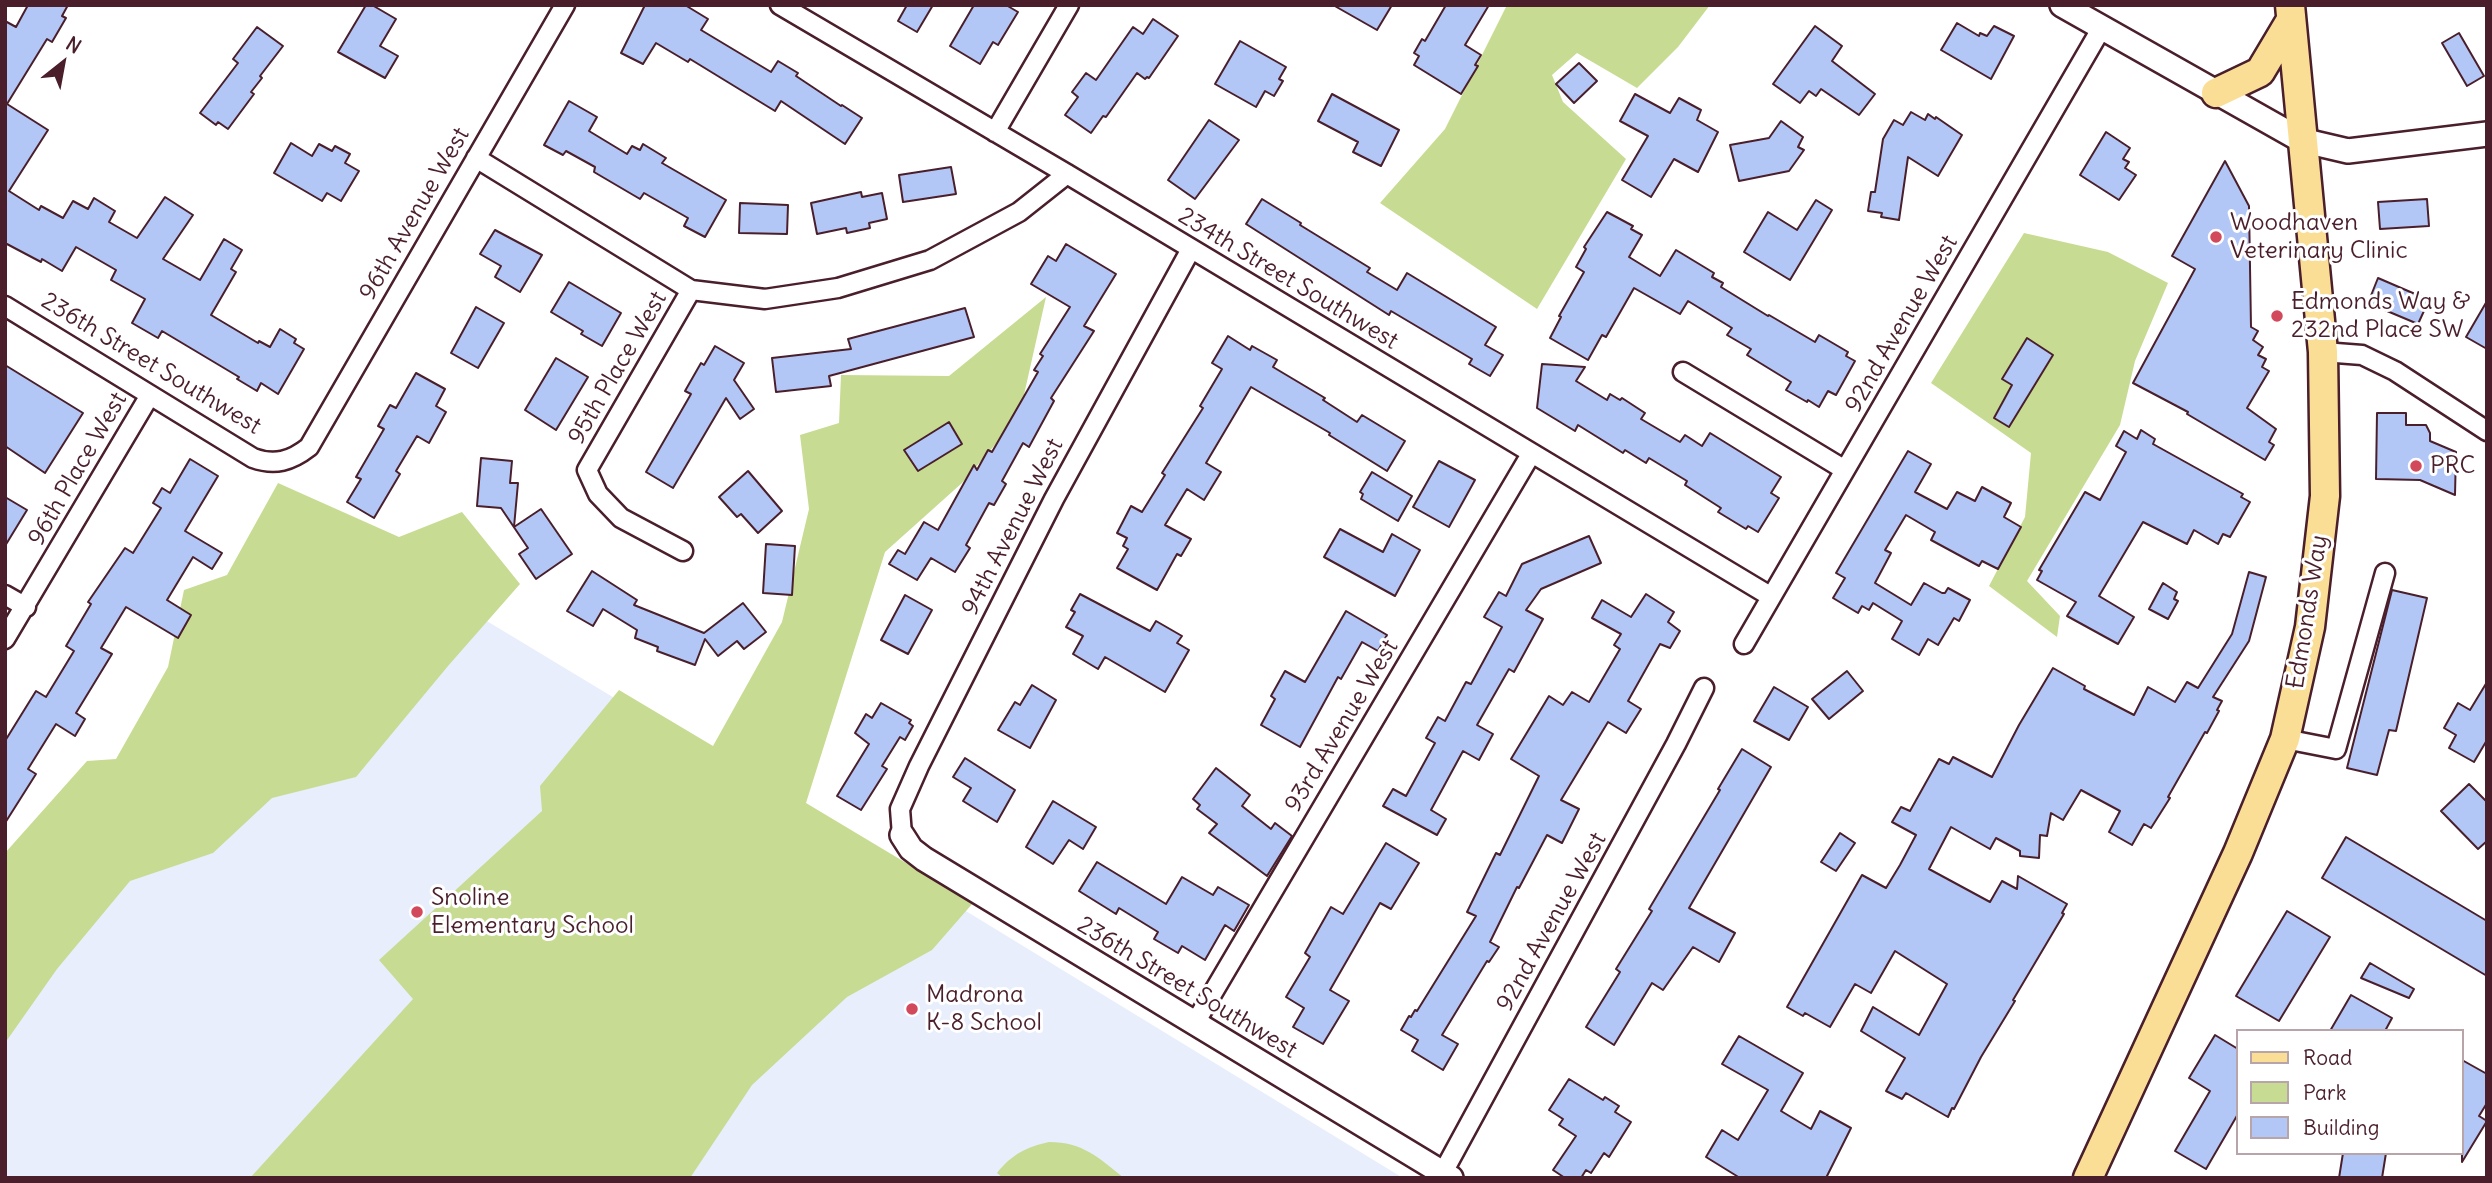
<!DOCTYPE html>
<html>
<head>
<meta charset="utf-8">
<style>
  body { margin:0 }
  #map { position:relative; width:2492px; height:1183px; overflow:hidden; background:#fff; font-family:Delius,sans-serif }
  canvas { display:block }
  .frame { position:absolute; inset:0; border:7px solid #4a1f2b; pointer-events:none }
  .legend { position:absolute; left:2236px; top:1029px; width:228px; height:126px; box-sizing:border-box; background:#fff; border:2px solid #b7a5aa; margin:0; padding:9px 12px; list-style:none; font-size:21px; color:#4a1f2b }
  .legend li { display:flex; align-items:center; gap:14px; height:35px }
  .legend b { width:35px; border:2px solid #b7a5aa }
  .north { position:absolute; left:28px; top:28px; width:70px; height:70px; -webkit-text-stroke:5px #fff; paint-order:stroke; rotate:31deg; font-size:19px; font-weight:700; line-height:28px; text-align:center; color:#4a1f2b }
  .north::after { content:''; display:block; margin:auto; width:24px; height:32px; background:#4a1f2b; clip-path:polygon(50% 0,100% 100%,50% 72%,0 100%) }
</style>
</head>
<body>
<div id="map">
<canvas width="2492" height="1183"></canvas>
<div class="frame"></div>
<ul class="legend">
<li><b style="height:9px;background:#fbde96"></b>Road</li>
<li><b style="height:19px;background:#c7dc92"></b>Park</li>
<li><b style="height:19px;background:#b2c7f6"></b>Building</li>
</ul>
<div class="north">N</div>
</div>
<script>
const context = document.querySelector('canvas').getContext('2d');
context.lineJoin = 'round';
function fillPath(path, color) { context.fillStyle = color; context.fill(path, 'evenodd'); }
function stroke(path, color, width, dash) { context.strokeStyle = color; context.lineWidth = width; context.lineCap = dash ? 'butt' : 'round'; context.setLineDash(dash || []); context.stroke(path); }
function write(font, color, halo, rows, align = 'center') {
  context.font = font + ' Delius,sans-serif'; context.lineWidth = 6; context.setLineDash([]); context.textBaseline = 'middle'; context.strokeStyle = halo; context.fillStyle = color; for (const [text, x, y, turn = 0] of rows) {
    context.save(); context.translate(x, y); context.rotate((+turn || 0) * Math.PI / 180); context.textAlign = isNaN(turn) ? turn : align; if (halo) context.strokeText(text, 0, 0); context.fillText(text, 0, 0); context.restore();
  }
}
const built = new Path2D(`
  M298,507L848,839L1403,1178H5V984Z`);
const green = new Path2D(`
  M1507,5H1710L1678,47L1637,88L1577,53L1552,75L1563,102L1626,159L1537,309L1380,203L1445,129Z
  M2024,233L2108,252L2168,283L2135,361L2120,425L2027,581L2060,616L2057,637L1989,586L2025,517L2031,453L1931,383Z
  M1046,297L1019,417L962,483L885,552L806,803L973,903L932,950L847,997L752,1085L690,1178H250L413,999L379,960L542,811L540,786L619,690L713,746L782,622L809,509L800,435L839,423L841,375L949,376Z
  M278,483L399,537L462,512L520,584L448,666L356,777L272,798L213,853L130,881L57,969L5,1043V853L87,761L116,759L168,667L184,590L227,575Z
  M1049,1142C1083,1142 1099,1158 1124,1178H1003L997,1173C1012,1154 1027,1147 1049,1142Z`);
const building = new Path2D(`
  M28,5H68L62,16L66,18L52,42L47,39L7,104L48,130L9,191L39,210L41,206L63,218L73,201L88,209L94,198L115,211L109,222L137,238L165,197L193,215L163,259L200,280L224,239L242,250L231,269L236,272L211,315L258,343L259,341L270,347L280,329L296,339L294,343L304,349L278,394L261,383L257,391L237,379L239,377L162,331L158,338L132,323L145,299L111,280L116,270L76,247L62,271L42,259L41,262L5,243V21L16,27Z
  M366,5H372L396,19L380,46L398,56L385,78L338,52Z
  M645,5H685L708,19L701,30L771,72L778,61L798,73L796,76L841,106L842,105L862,118L845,144L781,101L775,111L690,59L688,62L656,43L643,64L621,53Z
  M907,5H933L917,32L898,21Z
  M974,5H1006L1018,12L998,45L993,42L980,64L950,46Z
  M1333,5H1392L1377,30Z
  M1446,5H1489L1465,45L1481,55L1475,65L1478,66L1461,94L1414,65L1419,56L1414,53L1422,39L1425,41Z
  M1153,19L1178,36L1149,78L1147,77L1145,79L1137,73L1106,117L1103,116L1091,133L1065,115L1078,97L1072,92L1086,73L1096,80L1133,27L1143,34Z
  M1957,23L1979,36L1980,33L1987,36L1994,26L2014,36L1991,79L1941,50Z
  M1815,26L1842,46L1832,61L1875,94L1859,115L1821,89L1816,96L1809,91L1800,103L1773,84Z
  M257,27L283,46L260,76L262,78L251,92L254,94L228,129L218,122L216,125L200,113L238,63L233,59Z
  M2459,33L2484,76L2467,86L2442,43Z
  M1240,41L1286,67L1279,79L1283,81L1274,96L1265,91L1256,107L1215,84Z
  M1579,63L1597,81L1574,103L1556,84Z
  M1332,94L1399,130L1381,166L1353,152L1358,142L1318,121Z
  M1635,94L1670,113L1679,98L1701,110L1697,120L1718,132L1698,172L1674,159L1651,197L1622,180L1648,136L1620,121Z
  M569,101L597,117L589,131L627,154L632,146L640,150L643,144L666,158L662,163L726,200L705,237L684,226L688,218L644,193L640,199L594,172L595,167L566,151L563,155L544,145Z
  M1911,112L1925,120L1928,114L1935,119L1936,117L1962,135L1938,176L1908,157L1899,220L1881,217L1882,213L1868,211L1871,192H1875L1883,139L1894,120L1903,125Z
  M1209,120L1239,140L1195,199L1168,180Z
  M1781,121L1803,137L1798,147L1804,150L1789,171L1739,181L1730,145L1769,138Z
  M2106,132L2130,148L2123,159L2129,162L2125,168L2136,175L2119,200L2080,175Z
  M291,143L312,156L319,144L332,151L335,146L350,154L345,163L359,171L341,201L327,193L322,201L274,173Z
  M2225,161L2249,206L2251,327L2258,331L2253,340L2263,347L2258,355L2266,359L2262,367L2269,371L2247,408L2276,429L2269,442L2274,445L2265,460L2187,414L2188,412L2133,383L2195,269L2172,256Z
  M951,167L956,194L903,202L899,175Z
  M861,192L862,197L882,193L887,219L869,223L870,228L847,233L846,228L817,234L811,203Z
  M1262,199L1301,223L1300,225L1370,268L1367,272L1397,290L1407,273L1496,327L1485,345L1503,355L1490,376L1469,364L1472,359L1391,311L1389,315L1246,224Z
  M2427,199L2429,226L2380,229L2378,202Z
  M1816,200L1832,210L1790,280L1744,252L1768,212L1797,230Z
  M740,203L788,205L787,234L739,233Z
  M1607,212L1633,226L1631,229L1642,235L1629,257L1660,276L1676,250L1714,273L1712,277L1723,283L1721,287L1768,316L1769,315L1815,342L1819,335L1848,352L1846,356L1855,361L1836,395L1828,391L1819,407L1808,400L1807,402L1786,390L1791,382L1747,355L1751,349L1727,335L1732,328L1688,301L1680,314L1634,288L1606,337L1602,335L1588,360L1550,338L1561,317L1559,316L1584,272L1576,267L1586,249L1584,247Z
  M495,230L542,255L520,292L495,277L501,266L480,254Z
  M1066,244L1116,274L1084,326L1094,331L1051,398L1054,401L1029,447L1023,443L1002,481L1006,484L994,505L989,503L966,545L970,548L955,572L931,558L917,580L889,564L898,550L905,554L924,522L938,530L974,465L977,470L988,450L992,452L1038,372L1034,370L1043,356L1040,354L1070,307L1031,284L1048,256L1056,261Z
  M2378,278L2429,300L2418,324L2368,303Z
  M569,282L621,313L602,346L581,334L583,331L551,312Z
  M2487,301V349L2466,337Z
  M476,307L504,323L478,368L451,353Z
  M965,308L974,337L829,376L831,386L776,392L772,358L851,349L848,339Z
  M1228,336L1250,350L1252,346L1277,360L1273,367L1325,398L1323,400L1357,422L1362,415L1405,441L1387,471L1329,435L1330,433L1251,387L1206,463L1221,472L1204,500L1187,489L1165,525L1191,539L1181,556L1177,554L1157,590L1117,568L1128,549L1123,546L1127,538L1117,533L1131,506L1142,512L1165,475L1162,473L1203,408L1200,406L1222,369L1212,363Z
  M2027,338L2053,355L2009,427L1994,418L2012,385L2002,379Z
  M715,346L744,363L734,380L754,409L740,419L726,398L673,488L646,472L691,394L685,391L701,363L704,365Z
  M556,358L588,377L556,430L525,410Z
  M1542,364L1585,367L1576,381L1607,400L1610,394L1620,400L1622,398L1645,413L1641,419L1680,442L1685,435L1702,446L1710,433L1781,477L1771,493L1779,498L1758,532L1748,526L1746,529L1718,512L1721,508L1685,485L1687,481L1649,458L1646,463L1625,450L1623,453L1578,425L1575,431L1537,408Z
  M5,365L83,413L45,473L5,446Z
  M416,373L445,389L436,406L446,412L429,443L417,436L396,471L400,474L374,518L347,502L361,479L356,477L384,429L378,426L390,405L396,408Z
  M2377,413H2406V425H2426L2430,433V441L2456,452L2455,495L2420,480L2376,479Z
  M949,422L962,444L918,471L904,450Z
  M2141,430L2155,439L2153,444L2243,494L2241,497L2250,502L2230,537L2223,534L2218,544L2194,530L2187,544L2143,522L2099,596L2134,617L2118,644L2067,616L2076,602L2037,580L2042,571L2039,570L2085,492L2100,500L2126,452L2116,446L2124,431L2137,439Z
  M1908,451L1931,464L1915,492L1947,509L1957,492L1975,501L1982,487L2011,503L2004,517L2021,527L1998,569L1982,561L1979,566L1931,540L1935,532L1906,515L1885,550L1891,553L1875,583L1911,605L1924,583L1942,593H1945L1948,588L1970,600L1959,621L1954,618L1938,645L1928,639L1919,655L1892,639L1902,621L1873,603L1869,610L1862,606L1858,613L1833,598L1845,578L1836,573Z
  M481,458L512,461L510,483H518L514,527L541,509L572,554L536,579L519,554L528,548L501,508L477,506Z
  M190,459L218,476L185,531L222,553L212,569L193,557L167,600L191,615L178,638L126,607L101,648L112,654L76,713L85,719L75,736L56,724L28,769L36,774L5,823V741L36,691L46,697L74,651L66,646L91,604L88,602L125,548L133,553L161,508L153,503L162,488L170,493Z
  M1439,461L1475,480L1449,527L1413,507Z
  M748,471L782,511L758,533L741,514L737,517L719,497Z
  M1372,472L1412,496L1398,521L1361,499L1363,494L1360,492Z
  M5,497L27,510L5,546Z
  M1340,529L1383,552L1392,534L1420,550L1395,596L1324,557Z
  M1589,536L1601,563L1541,589L1526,610L1543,619L1514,672L1509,669L1477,725L1493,734L1479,760L1463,751L1431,810L1446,819L1437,835L1383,806L1393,789L1406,796L1435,743L1426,738L1438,717L1445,721L1466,682L1471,684L1502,627L1484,617L1499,592L1506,596L1522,564Z
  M766,544L795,546L792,595L763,593Z
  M592,571L637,600L634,605L704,633L743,603L766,632L744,649L737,641L718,656L705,639L695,665L657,651L658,647L635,638L637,630L603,609L593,626L567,611Z
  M2249,572L2266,577L2249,641L2213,697L2222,701L2217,710L2219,711L2207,733L2205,732L2168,797L2170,798L2151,828L2144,824L2132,845L2109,832L2120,811L2081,790L2063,820L2051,813L2047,836L2040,835L2039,858L2020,856V851L1996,838L1990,849L1951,827L1929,869L1990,902L2002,881L2017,889L2018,876L2067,904L2062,913L2064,914L2013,1000L2015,1001L1981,1057L1954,1109L1952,1108L1948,1117L1906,1093L1902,1099L1886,1091L1905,1058L1861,1031L1873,1007L1919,1035L1947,984L1895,951L1871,993L1855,984L1830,1027L1805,1013L1803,1016L1787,1007L1862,875L1886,888L1900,865L1916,835L1892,822L1901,807L1910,811L1939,759L1949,764L1953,757L1992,777L2019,725L2053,668L2085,686L2084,689L2134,715L2148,687L2175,702L2187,682L2198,688L2232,634Z
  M2163,583L2177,592L2174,599L2178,601L2168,619L2149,609Z
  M2392,590L2427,598L2396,731L2389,730L2377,775L2347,768Z
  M1080,594L1150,631L1156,621L1182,636L1177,643L1189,650L1165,692L1105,657L1098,669L1073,654L1083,636L1066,627L1075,612L1071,610Z
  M1646,594L1674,612L1668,622L1680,631L1670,648L1660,644L1628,701L1641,709L1626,733L1608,722L1561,800L1579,809L1562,843L1547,835L1519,888L1517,887L1490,942L1499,947L1489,962L1487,961L1442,1035L1458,1044L1443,1070L1412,1051L1418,1040L1401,1030L1409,1016L1411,1017L1415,1010L1417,1011L1476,916L1467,912L1496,853L1500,855L1539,776L1511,759L1549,696L1563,705L1572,692L1589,702L1620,649L1614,645L1621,634L1592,618L1602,600L1631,617Z
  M905,595L932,610L908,654L881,640Z
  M1346,611L1387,635L1378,651L1362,642L1341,679L1338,677L1300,747L1261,725L1275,699L1271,696L1285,671L1305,682Z
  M1847,671L1863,691L1829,719L1812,699Z
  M2487,682V740L2474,762L2449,748L2456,735L2444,728L2458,703L2470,710Z
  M1032,685L1056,700L1030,748L998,730L1015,702L1020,705Z
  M1774,687L1808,707L1789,740L1754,721Z
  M881,703L911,720L909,723L913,726L905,740L900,737L882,766L887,769L861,810L837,796L869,744L855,733L866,714L872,718Z
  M1742,749L1771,767L1689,908L1735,933L1719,962L1693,947L1663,990L1652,983L1614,1045L1586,1027L1620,972L1616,969L1652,911L1649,909L1720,790L1718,789Z
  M965,758L1015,790L997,822L963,801L971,788L953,777Z
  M1216,768L1250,795L1242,806L1271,829L1275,823L1292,836L1267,876L1209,833L1217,824L1197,809L1200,805L1193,799Z
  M2469,784L2487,802V841L2478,849L2441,811Z
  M1053,801L1096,827L1083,849L1069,840L1053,864L1026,847Z
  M1840,833L1855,843L1836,871L1821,862Z
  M2346,837L2487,921V976L2322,878Z
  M1386,843L1419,863L1391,909L1380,903L1330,990L1349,1001L1323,1044L1293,1027L1304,1008L1286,997L1310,957L1305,953L1331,907L1343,914Z
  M1097,862L1166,904L1182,877L1213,895L1218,887L1249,905L1234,931L1225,925L1205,960L1182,946L1178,953L1154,939L1158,932L1119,908L1116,914L1079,891Z
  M2287,911L2330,937L2279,1021L2236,996Z
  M2370,963L2414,989L2409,998L2361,978Z
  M2351,995L2392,1018L2385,1031H2330Z
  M2215,1035L2238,1049V1114L2206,1169L2175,1151L2210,1091L2189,1078Z
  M1739,1036L1803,1073L1781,1111L1811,1129L1820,1111L1851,1128L1826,1178H1740L1706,1157L1722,1130L1738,1140L1768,1090L1722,1064Z
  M2462,1060L2487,1074V1103L2479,1116L2487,1121L2462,1162Z
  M1569,1079L1603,1100L1605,1097L1619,1106L1615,1112L1631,1122L1609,1157L1604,1153L1591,1173L1586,1170L1581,1178H1565L1553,1170L1576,1136L1559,1125L1563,1119L1549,1110Z
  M2343,1153H2386L2382,1178H2339Z`);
const minor = new Path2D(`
  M780,5L1067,174L1770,596
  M995,132L1069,5
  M476,158L691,290L765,299L838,288L930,260L1019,212L1067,174
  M5,306L253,458C275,466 291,461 309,447L565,5
  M2323,352L2362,355L2395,371L2487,431
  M1683,372L1845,470
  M683,551L621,518L598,494L587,470L691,290
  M5,595L26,607
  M5,639L150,395
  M1744,644L2101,29
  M2285,739L2336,749L2385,573
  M902,835L900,809L919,766L1054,499L1191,249
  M1195,1023L1531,454
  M1440,1178L1676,744L1704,688`);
const tertiary = new Path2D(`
  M2062,5L2301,140L2348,151L2487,134
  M902,835L911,849L924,859L1451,1178`);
const primary = new Path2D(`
  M2216,93L2260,72L2291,20
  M2088,1178L2238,853L2285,739L2310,627L2325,496L2323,352L2290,5`);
const markers = [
  [2216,237,7,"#d1495b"],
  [2277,316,7,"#d1495b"],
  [2416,466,7,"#d1495b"],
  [417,912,7,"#d1495b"],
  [912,1009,7,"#d1495b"]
];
const streetNames = [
  ["96th Avenue West",415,214,-60],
  ["234th Street Southwest",1288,279,31],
  ["92nd Avenue West",1902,324,-60],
  ["236th Street Southwest",151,364,31],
  ["95th Place West",618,368,-60],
  ["96th Place West",78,469,-60],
  ["94th Avenue West",1013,527,-63],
  ["Edmonds Way",2308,612,-81],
  ["93rd Avenue West",1342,726,-59],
  ["92nd Avenue West",1552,922,-61],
  ["236th Street Southwest",1187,988,31]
];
const poiNames = [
  ["Woodhaven",2230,223],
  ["Veterinary Clinic",2230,251],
  ["Edmonds Way &",2291,302],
  ["232nd Place SW",2291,330],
  ["PRC",2430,466],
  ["Snoline",431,898],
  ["Elementary School",431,926],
  ["Madrona",926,995],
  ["K-8 School",926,1023]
];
fillPath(built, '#e8eefc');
fillPath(green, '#c7dc92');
fillPath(building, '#b2c7f6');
stroke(building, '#4a1f2b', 2);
stroke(minor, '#4a1f2b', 23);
stroke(tertiary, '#4a1f2b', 28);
stroke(primary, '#4a1f2b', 33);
stroke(minor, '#fff', 18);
stroke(tertiary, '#fff', 23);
stroke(primary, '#fbde96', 28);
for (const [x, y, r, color] of markers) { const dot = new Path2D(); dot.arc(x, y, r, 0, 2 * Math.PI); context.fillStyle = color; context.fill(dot); stroke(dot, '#fff', 2.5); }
write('24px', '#4a1f2b', '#fff', streetNames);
write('24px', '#4a1f2b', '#fff', poiNames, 'left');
</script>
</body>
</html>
